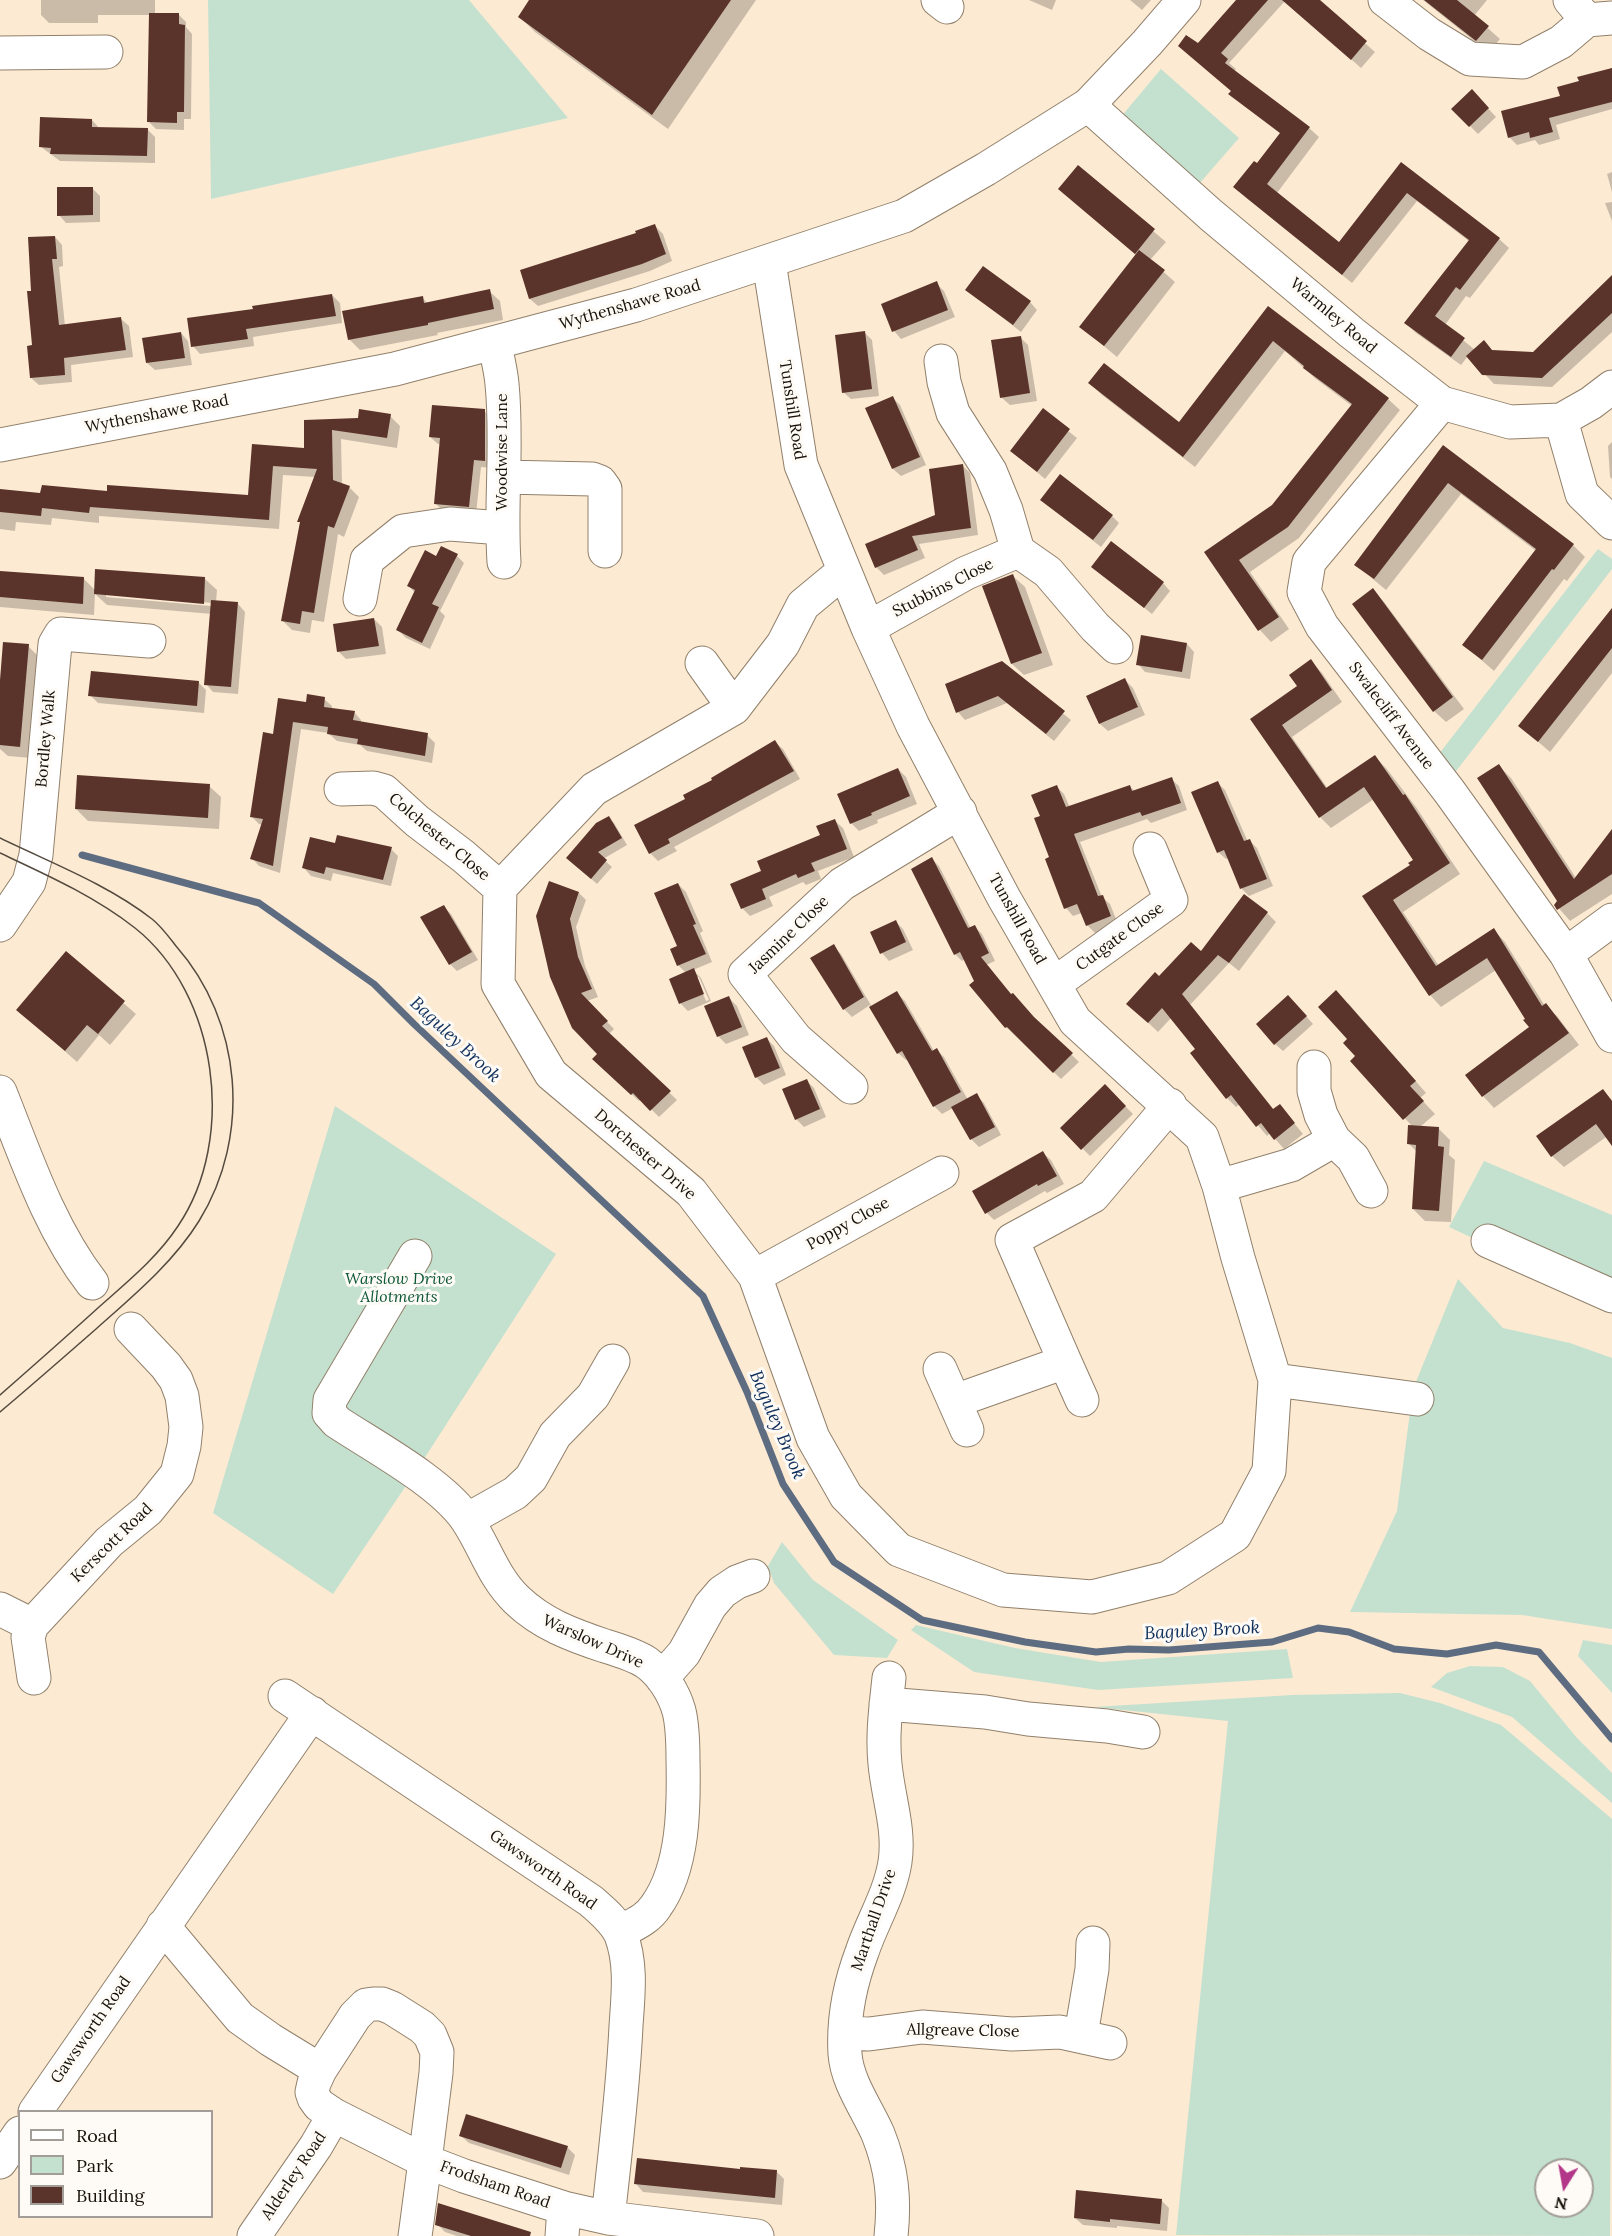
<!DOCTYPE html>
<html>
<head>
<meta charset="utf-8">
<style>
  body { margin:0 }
  #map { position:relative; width:1612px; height:2236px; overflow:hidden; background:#fdead3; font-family:Lora,serif }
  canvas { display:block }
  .legend { position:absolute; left:18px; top:2110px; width:195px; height:108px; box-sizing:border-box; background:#fefaf5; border:2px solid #a29d97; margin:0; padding:8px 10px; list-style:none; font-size:18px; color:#171109 }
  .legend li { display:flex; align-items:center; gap:12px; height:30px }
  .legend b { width:30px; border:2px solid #a29d97 }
  .north { position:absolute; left:1534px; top:2158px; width:60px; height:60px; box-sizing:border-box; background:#fefaf5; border:2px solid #a29d97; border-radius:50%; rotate:191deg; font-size:16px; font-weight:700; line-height:24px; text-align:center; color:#171109 }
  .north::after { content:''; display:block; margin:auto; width:21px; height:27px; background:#b33789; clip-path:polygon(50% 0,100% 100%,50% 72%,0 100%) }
</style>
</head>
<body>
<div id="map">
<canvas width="1612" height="2236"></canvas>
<ul class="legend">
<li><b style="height:8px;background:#fff"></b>Road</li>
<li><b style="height:16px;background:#c4e1d0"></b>Park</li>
<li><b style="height:16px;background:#5a342a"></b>Building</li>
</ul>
<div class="north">N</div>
</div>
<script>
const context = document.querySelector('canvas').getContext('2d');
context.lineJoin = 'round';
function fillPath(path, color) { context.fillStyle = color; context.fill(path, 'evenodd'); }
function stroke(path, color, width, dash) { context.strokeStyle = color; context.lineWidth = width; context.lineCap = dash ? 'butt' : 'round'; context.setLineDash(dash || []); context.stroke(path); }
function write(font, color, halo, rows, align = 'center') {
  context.font = font + ' Lora,serif'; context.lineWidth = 6; context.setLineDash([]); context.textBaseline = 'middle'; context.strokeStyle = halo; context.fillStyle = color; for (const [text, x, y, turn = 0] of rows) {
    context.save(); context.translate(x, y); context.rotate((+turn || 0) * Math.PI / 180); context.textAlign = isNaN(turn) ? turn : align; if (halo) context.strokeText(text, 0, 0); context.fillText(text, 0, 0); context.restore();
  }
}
const green = new Path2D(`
  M208,0H469L568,118L211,199Z
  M1161,69L1239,138L1199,184L1120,118Z
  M1598,549L1612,559V569L1450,779L1435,759Z
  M335,1106L556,1254L422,1462L333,1594L213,1513Z
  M1484,1161L1612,1215V1303L1449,1227Z
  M1458,1279L1503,1328L1570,1343L1612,1358V1629L1522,1615L1350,1612L1397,1511L1413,1389Z
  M782,1542L813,1580L898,1640L887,1658L834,1655L774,1583L768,1566Z
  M916,1625L1015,1648L1101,1662L1287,1649L1293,1678L1098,1690L974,1672L911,1630Z
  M1583,1640L1612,1645V1693L1578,1656Z
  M1470,1666L1503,1667L1530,1681L1577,1738L1612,1773V1803L1512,1717L1431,1687L1447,1673Z
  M1400,1693L1440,1703L1501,1725L1612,1819L1610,2236L1176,2235L1228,1721L1094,1707L1292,1695ZM1546,2170H1582V2206H1546Z`);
const shadow = new Path2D(`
  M41,0H155V14H178L186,22V27L192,34L191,119H184V130L156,129L149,122L150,15H98V23H49L41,15Z
  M531,0H756L668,129L535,32L520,17Z
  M1029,0H1056L1052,10Z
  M1130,0H1151L1142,10Z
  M1238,0H1316L1375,52L1361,68L1285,1L1229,63L1236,69L1234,72L1309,128L1319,137L1277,193L1340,244L1402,164L1499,239L1509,248L1470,298L1466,296L1445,325L1475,350L1534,353L1612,277V332L1552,387L1494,384L1468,356L1461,365L1416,333L1406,323L1470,242L1417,201L1352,283L1244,196L1258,165L1281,134L1230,94L1232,91L1198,45Z
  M1423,0H1487L1474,16L1500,39L1490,51L1483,48Z
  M1612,68V109L1556,125L1560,139L1539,145L1535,140L1517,145L1509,137L1580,82Z
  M1472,91L1496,117L1478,134L1453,109Z
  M92,120L100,129H147L155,137V163L60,161L41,147Z
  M1078,167L1166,242L1150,260L1175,282L1117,357L1081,327L1137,256L1060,189Z
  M1612,172V192L1607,174Z
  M92,188L100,196V222L66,223L59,215Z
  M1612,202V221L1605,203Z
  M655,226L663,234L672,261L650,271L538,306L530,299L522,271L638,234Z
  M55,237L62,245L63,266L59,267L65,326L121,319L129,326L133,357L71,365L72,382L39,385L31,378L34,346Z
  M936,283L944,291L955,317L901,339L894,331Z
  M967,290L1030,302L1037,310L1021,332Z
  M489,291L500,301L503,320L437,333L438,335L360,350L349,339L422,297L428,304Z
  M332,295L340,303L342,323L253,337L254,346L200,354L193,346L255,310Z
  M1268,308L1388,399L1400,410L1299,538L1250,572L1289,629L1271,642L1260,630L1206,553L1273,506L1352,406L1316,379L1285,351L1195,467L1102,395L1090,383L1179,424Z
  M864,332L872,340L879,396L851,399L843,392Z
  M181,333L188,341L192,365L155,370L147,363Z
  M1021,338L1028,345L1037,401L1010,405L1002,398Z
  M893,398L900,405L926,465L901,476L893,469Z
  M484,411L492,418V468L481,467L476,514L443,511L435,503L441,444H438L430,437Z
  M1043,411L1077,438L1045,479L1012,451Z
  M390,416L400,426L397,448L341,439L342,485L349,487L359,497L344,537L338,534L324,622L312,620L310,633L292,630L282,620L302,524L299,521L315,477L283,475L279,529L99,516V523L52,518L51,525L16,522L15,531L0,529V490L42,494L108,493L250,496L253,446L306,449L305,421L359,419Z
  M1612,442V479L1610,477L1608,446Z
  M1443,447L1573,545L1585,557L1567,581L1564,579L1494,671L1464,645L1536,551L1461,494L1386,590L1356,565Z
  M962,465L970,473L978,535L919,544L925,558L884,575L876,567L867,545L937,516Z
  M1050,507L1112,516L1119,523L1101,547Z
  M457,556L464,563L440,611L445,616L430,649L406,638L398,630L415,593L408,585L437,558Z
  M1093,567L1163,583L1170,591L1152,614Z
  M0,573L84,579L96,591L205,579L217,590L216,602L238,604L245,612L238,694L213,692L206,684L212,614L107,605L95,594L94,615L0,607ZM106,594L212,603L211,606L106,597Z
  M1013,576L1025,587L1053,665L1024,675L1012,664L984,587Z
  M1373,590L1384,602L1464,709L1446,722L1434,711Z
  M1612,610V673L1550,752L1520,726Z
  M374,619L382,627L386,654L346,659L339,652Z
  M1187,644L1194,652L1190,679L1145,672L1138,664Z
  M28,646L40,658L31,758L8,756L0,749V696Z
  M1311,661L1322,673L1342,702L1292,737L1328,789L1375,757L1386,768L1416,807L1460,874L1403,912L1439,966L1494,930L1505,942L1545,1006L1557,1016L1579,1045L1494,1108L1483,1096L1531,1028L1496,970L1441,1007L1430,995L1364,896L1412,865L1415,861L1374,799L1331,828L1320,817L1252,719L1299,686Z
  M1002,663L1071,720L1054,741L1007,703L965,720L958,712Z
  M1125,680L1133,688L1145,715L1108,731L1100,724L1088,697Z
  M199,683L206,690L204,713L98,703L90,695Z
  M324,699L332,706V709L354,712L361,720V723L427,735L435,743L432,763L367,751L360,745L337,741L328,733L301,729L280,873L259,866L252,858L263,825L259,824L252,817L274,736L307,704Z
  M775,742L783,749L800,779L674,847L677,851L658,861L650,853L687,800Z
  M1499,766L1511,778L1576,878L1612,831V894L1570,921L1556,905L1559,901Z
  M898,769L906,777L917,804L877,820L878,823L859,831L851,823Z
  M1171,779L1179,786L1187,810L1151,823L1147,819L1080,842L1102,897L1110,904L1118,924L1095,933L1087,925L1082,913L1073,916L1066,908L1051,858L1041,817L1056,786L1064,794L1070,808L1130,787L1135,791Z
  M1217,782L1225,790L1248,842L1250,841L1257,848L1273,886L1249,896L1242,889L1229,858L1226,859L1218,852Z
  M209,786L221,797L219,829L88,821L76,809Z
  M608,818L614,823L627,845L603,859L612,867L597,884L574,864Z
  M835,821L843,828L854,857L818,871L821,879L806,885L803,882L769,897L773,906L750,916L742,908L732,885L763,872L821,836Z
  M336,845L391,849L398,856L391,886L333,873L331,881L311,876L304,868Z
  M932,859L939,866L971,929L975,927L982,934L995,961L986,965L1012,996L1079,1062L1061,1079L1006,1027L976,981L965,959L962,961L955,954Z
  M678,884L686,892L703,931L700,933L712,962L693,970L701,978L711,1001L688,1011L681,1004L671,980L686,973L678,965L672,950L679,947ZM696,977H699L709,1000L706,1001Z
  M579,893L586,900L576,927L585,966L598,997L587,1001L614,1029L609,1034L677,1100L659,1117L641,1099L639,1101L601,1066L599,1054L551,976Z
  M444,907L451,914L478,960L457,971L450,964Z
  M1267,913L1276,922L1239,971L1229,963L1190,1005L1274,1110L1280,1106L1303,1134L1284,1149L1270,1133L1267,1136L1240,1104L1236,1107L1227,1098L1197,1050L1172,1017L1158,1032L1138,1013L1159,978Z
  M895,921L903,929L913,950L889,961L882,953Z
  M833,946L841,954L872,1007L897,993L905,1001L934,1051L937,1050L944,1057L968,1100L976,1095L984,1103L1001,1135L979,1147L971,1139L953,1108L942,1114L934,1106L908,1059L906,1060L898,1053L870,1005L852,1017L844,1009Z
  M66,953L136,1014L110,1045L99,1035L77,1062L18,1010Z
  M729,998L737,1006L749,1035L726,1044L718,1036Z
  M1348,1003L1426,1093L1420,1098L1435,1114L1420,1127L1438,1128L1450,1140L1449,1155L1455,1160L1451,1222L1425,1221L1413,1209L1417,1152L1408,1143L1412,1126L1352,1061L1357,1056L1349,1039Z
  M1296,1005L1313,1024L1283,1051L1275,1044Z
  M767,1039L774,1046L786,1075L764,1085L756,1077Z
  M807,1081L814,1088L826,1117L804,1127L796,1119Z
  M1105,1086L1133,1114L1090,1156L1062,1128Z
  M1603,1091L1612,1100V1139L1609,1135L1564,1167L1552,1156Z
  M1043,1153L1051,1160L1064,1184L1047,1193L1045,1191L994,1220L987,1213Z
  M461,2136L567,2147L575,2155L569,2175L469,2143Z
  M742,2171H776L784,2179L782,2205L643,2192L636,2184Z
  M1161,2200L1169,2208L1167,2231L1117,2226V2228L1083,2225L1075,2218Z
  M437,2224L529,2236H457L445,2232Z`);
const stream = new Path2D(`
  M82,855L259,903L374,984L414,1024L703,1296L747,1392L783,1484L834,1562L922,1620L1025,1642L1096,1652L1129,1649L1169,1650L1272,1642L1318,1628L1349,1632L1394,1649L1447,1654L1496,1645L1539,1652L1612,1739`);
const building = new Path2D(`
  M529,0H731L652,115L518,17Z
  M1236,0H1268L1221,53L1228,59L1225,63L1310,127L1267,184L1339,242L1401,162L1500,238L1460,290L1456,287L1435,316L1465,338L1451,357L1404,323L1469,240L1407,193L1342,275L1233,187L1254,161L1257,163L1280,133L1228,94L1231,91L1178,46L1186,35L1198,43Z
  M1282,0H1320L1367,41L1351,60Z
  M1424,0H1457L1489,26L1476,41Z
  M149,13H179V24L185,25L184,112H177V123L147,122Z
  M1612,68V102L1549,118L1553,132L1530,138L1529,132L1508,138L1501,111L1560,96L1557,87L1579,81L1577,77Z
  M1472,89L1489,108L1469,127L1451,109Z
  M40,117L92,119V127L148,128L147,156L50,154L51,148L39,147Z
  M1078,165L1155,229L1135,254L1058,189Z
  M57,187H93V215L57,216Z
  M655,224L666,254L642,264L529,299L520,270L636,233L635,231Z
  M55,236L57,259H52L59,325L121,317L126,350L64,358L65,375L30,378L27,346L32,345L27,291H31L28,237Z
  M1139,250L1165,270L1104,346L1079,327Z
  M983,266L1031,301L1013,325L965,290Z
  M1612,275V313L1542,378L1482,375L1466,356L1484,340L1492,350L1533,352Z
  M937,281L948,310L892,332L881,304Z
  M490,289L494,309L428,323V325L348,340L342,311L423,296L424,303Z
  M332,294L336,316L246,329L248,339L191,347L187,318L253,309L252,306Z
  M1268,306L1389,398L1288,527L1239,560L1279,617L1258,631L1204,552L1272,505L1352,404L1303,368L1304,366L1273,341L1183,457L1088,383L1104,363L1179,422Z
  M865,331L872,389L842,393L835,335Z
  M181,332L185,358L146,363L142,338Z
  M1021,336L1030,393L1000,398L991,340Z
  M893,396L920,457L892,469L865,408Z
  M432,405L485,409V461L474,460L469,507L434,504L440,438L429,437Z
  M1043,408L1070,429L1037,472L1010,451Z
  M359,409L391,414L387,438L332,430L333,480L350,486L334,528L328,526L314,613L302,611L300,624L281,621L300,522H297L317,469L273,466L269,520L90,507L89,513L42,508L41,516L0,512V489L40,493L42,485L107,491V485L248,495L252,444L304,448V420L358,418Z
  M1443,445L1574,544L1554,570L1552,569L1482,660L1462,645L1536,549L1448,483L1374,579L1354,565Z
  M963,464L971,528L912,536L918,550L875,568L865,544L935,515L929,469Z
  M1060,474L1113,515L1093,540L1040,500Z
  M1111,541L1164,582L1144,608L1091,567Z
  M441,546L458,554L432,604L439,607L422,643L396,630L415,590L407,586L425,550L436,556Z
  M95,569L205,577L204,604L94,594Z
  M0,571L84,577L83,604L0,597Z
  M1013,574L1042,653L1011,664L982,586Z
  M1373,588L1453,697L1433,712L1352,604Z
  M211,600L238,602L231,687L204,685Z
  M1612,608V648L1538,742L1518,726Z
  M374,618L379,646L337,652L333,624Z
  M1141,635L1187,643L1182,672L1136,665Z
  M3,642L29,644L20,747L0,745V680Z
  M1311,659L1332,690L1282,725L1326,788L1375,755L1403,795L1405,794L1450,863L1393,900L1436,966L1494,928L1542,1006L1546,1003L1569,1033L1482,1097L1465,1075L1529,1027L1523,1020L1525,1019L1487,958L1429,996L1362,896L1410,865L1408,863L1413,860L1364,787L1319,818L1250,719L1297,686L1289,675Z
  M1002,661L1065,711L1046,734L998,696L956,713L945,684Z
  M91,671L199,681L197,706L88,696Z
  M1125,678L1138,707L1099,724L1086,696Z
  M307,694L325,697L324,707L355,711L353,720L428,733L425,756L357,744L358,739L327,734L328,727L293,722L273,866L250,859L263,819L250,817L263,732L273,734L278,698L306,702Z
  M775,740L794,771L668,839L670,843L649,854L634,825L685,799L683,795L712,780L711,778Z
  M1499,764L1574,879L1612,829V874L1557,910L1554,905L1557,901L1477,778Z
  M898,768L910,796L871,813L872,815L850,824L837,794Z
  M77,775L210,784L208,818L75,809Z
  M1172,777L1181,803L1142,816L1140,812L1074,834L1098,896L1103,895L1111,916L1086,926L1077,904L1064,909L1045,859L1049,857L1034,818L1040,816L1031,795L1057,785L1066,807L1130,785L1132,791Z
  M1218,781L1244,841L1250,839L1267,879L1240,889L1224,850L1217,853L1191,792Z
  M609,816L622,838L598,852L607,860L591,879L566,858L596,823Z
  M835,819L847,849L811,863L815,871L798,878L796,874L762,889L766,899L741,909L730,884L761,871L757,861L820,835L816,826Z
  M337,835L392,847L383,880L326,867L324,874L302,868L310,837L335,843Z
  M932,857L968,928L975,925L989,953L981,957L1011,994L1013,993L1034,1017L1073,1053L1053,1073L1007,1027L1005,1028L969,985L974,981L960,952L954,955L911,869Z
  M549,881L579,892L570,919L578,957L592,989L581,993L608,1021L602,1026L671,1091L650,1111L633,1093L631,1095L592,1059L597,1054L572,1028L550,977L536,916Z
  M678,883L696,924L693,925L706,954L677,966L670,949L677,946L654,893Z
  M1244,894L1268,912L1229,963L1218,955L1182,994L1273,1109L1280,1104L1295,1123L1274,1140L1261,1123L1256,1127L1231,1095L1226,1099L1190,1053L1195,1049L1162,1008L1148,1023L1126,1004L1155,972L1159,976L1191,942L1201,951Z
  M444,905L472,952L449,965L420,917Z
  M896,920L906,942L880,954L870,932Z
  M834,944L864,997L843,1010L810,958Z
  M66,951L125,1001L98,1034L87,1025L65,1051L16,1010Z
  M694,968L704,994L679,1004L669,979Z
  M1336,990L1416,1081L1410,1086L1424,1101L1403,1120L1350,1061L1355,1056L1343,1043L1347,1039L1318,1007Z
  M897,991L932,1051L937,1048L961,1092L933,1107L902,1051L897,1054L869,1007Z
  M1288,995L1307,1016L1274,1045L1256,1024Z
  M729,996L742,1027L717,1037L704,1006Z
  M767,1037L780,1068L755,1078L742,1047Z
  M807,1079L820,1109L795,1120L782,1089Z
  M1105,1084L1126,1106L1081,1150L1060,1128Z
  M1603,1089L1612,1101V1146L1596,1124L1551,1157L1536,1136Z
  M977,1093L995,1127L970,1140L951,1107Z
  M1408,1125L1439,1127L1438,1146L1444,1147L1439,1211L1412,1209L1416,1145L1407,1144Z
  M1043,1151L1057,1176L1038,1186L1037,1184L985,1214L972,1191Z
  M466,2114L568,2146L561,2168L459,2136Z
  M637,2158L740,2169V2167L777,2170L775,2198L634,2184Z
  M1076,2190L1162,2199L1160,2224L1110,2219V2222L1074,2218Z
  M438,2203L531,2232L530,2236H471L435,2225Z`);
const minor = new Path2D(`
  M938,0L947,7
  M1385,0L1429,34L1470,59L1523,62L1561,42L1587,20
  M1570,0L1587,20L1612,18
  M0,53L106,52
  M1088,105L1211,215L1352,333L1442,403L1510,422L1561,420L1591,403L1612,387
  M769,262L801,465L868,628L913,726L1004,898L1075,1021L1202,1137L1219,1186L1238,1258L1275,1380L1269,1471L1235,1535L1168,1578L1092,1597L1003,1590L899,1550L846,1496L813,1438L755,1276L691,1192L551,1074L498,984L500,888L594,789L734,708L783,644L803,605L844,571
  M495,343C497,357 501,371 502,384C508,444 500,503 504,562
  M941,361L944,382L953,413L990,471L1006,510L1018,551L1048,572L1095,627L1116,647
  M1442,403L1309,562L1304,592L1322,626L1449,791L1566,954L1612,1036
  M1561,420L1582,494L1612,523
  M504,477L592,479L600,482L605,489V551
  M360,599L367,560L403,531L450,524L502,528
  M868,628L966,573L1018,551
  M702,663L734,708
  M341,789L373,788L384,791L417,821L463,856L500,888
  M0,925L29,882L36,855L55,644L61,634L149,641
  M1566,954L1612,920
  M1054,984L1171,900L1150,849
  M1314,1067V1091L1321,1115L1334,1140L1353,1158L1371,1191
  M851,1087L796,1039L745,974L842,884L960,812
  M0,1092C26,1157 49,1227 92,1283
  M1219,1186L1291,1165L1334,1140
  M1488,1241L1612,1296
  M415,1256L330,1400L329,1413L337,1422C375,1447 442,1483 467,1520C485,1547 493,1577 517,1600C542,1624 572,1635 605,1646C618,1650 635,1655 647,1663C662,1674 674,1693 679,1711C683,1727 683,1745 683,1761C684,1806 684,1867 656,1906C648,1919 633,1925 620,1932
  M755,1276L942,1173
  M1065,1362L1082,1400
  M940,1369L967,1430
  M1275,1380L1417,1399
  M955,1401L1065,1362L1012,1240L1093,1196L1170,1105
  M467,1520L515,1493L531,1478L555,1435L593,1396L613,1361
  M0,1609L32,1625L109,1542L148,1510L177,1474L184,1446L186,1427L182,1396L176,1380L166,1366L131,1329
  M32,1625L28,1637L34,1678
  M662,1678L684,1653L710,1606L722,1592L737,1582L753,1576
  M889,1678C886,1706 882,1735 885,1764C888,1797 900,1829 895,1862C890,1894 872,1922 862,1952C850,1984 843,2020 845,2054C847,2082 867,2109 878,2134C892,2169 895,2199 891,2236
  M285,1696L591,1901C602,1911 615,1921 621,1935C632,1964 628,1996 626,2026C623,2090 615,2154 608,2218
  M886,1704L985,1712L1028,1719L1107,1726L1143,1732
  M163,1926L240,2018L271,2040L320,2070
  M845,2033L869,2034L922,2027L1012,2034L1060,2032L1110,2043
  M1081,2035L1092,1969L1093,1943
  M35,2112L312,1713
  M0,2162L20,2133
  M254,2236L316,2146L334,2115
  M415,2236L416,2229L425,2161L436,2073L437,2052L430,2035L422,2027L392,2008L382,2004H373L366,2005L355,2016L320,2070L314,2083L312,2092L314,2098L319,2105L334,2115L425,2161L464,2176L564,2208L608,2218L757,2236
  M562,2236L564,2208`);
const major = new Path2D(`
  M0,445L395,369L636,305L904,216L986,169L1088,105L1147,43L1184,0`);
const tram = new Path2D(`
  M0,838C51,863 107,884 152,919C161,926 169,937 176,946C242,1021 252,1135 199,1221C173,1263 133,1296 96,1329C64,1357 32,1385 0,1412
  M0,853C47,875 94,896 135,928C218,994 237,1139 178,1226C157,1258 127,1282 99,1307C66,1337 33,1366 0,1395`);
const streetNames = [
  ["Wythenshawe Road",630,305,-16],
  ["Warmley Road",1333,316,40],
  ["Tunshill Road",792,410,81],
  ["Wythenshawe Road",157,414,-11],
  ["Woodwise Lane",502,452,-90],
  ["Stubbins Close",943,588,-27],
  ["Swalecliff Avenue",1391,716,53],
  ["Bordley Walk",46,739,-85],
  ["Colchester Close",439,837,40],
  ["Tunshill Road",1017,919,61],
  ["Jasmine Close",789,935,-44],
  ["Cutgate Close",1120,937,-36],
  ["Dorchester Drive",645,1155,41],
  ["Poppy Close",848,1224,-29],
  ["Kerscott Road",112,1543,-44],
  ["Warslow Drive",593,1642,24],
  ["Gawsworth Road",543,1870,35],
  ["Marthall Drive",874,1920,-71],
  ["Gawsworth Road",91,2030,-55],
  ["Allgreave Close",963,2031,1],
  ["Alderley Road",294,2176,-56],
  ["Frodsham Road",495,2185,19]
];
const parkNames = [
  ["Warslow Drive",399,1279],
  ["Allotments",399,1297]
];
const waterNames = [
  ["Baguley Brook",455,1040,43],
  ["Baguley Brook",777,1425,67],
  ["Baguley Brook",1202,1631,-3]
];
fillPath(green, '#c4e1d0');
fillPath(shadow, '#0003');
stroke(stream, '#5d6c81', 7);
fillPath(building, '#5a342a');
stroke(minor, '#91806b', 35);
stroke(major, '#91806b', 35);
stroke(minor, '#fff', 33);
stroke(major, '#fff', 33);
stroke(tram, '#544a3e', 1.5);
write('16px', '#171109', '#fefaf5', streetNames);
write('italic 16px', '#0b5737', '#fefaf5', parkNames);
write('italic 18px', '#0e2f5c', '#fefaf5', waterNames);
</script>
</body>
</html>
